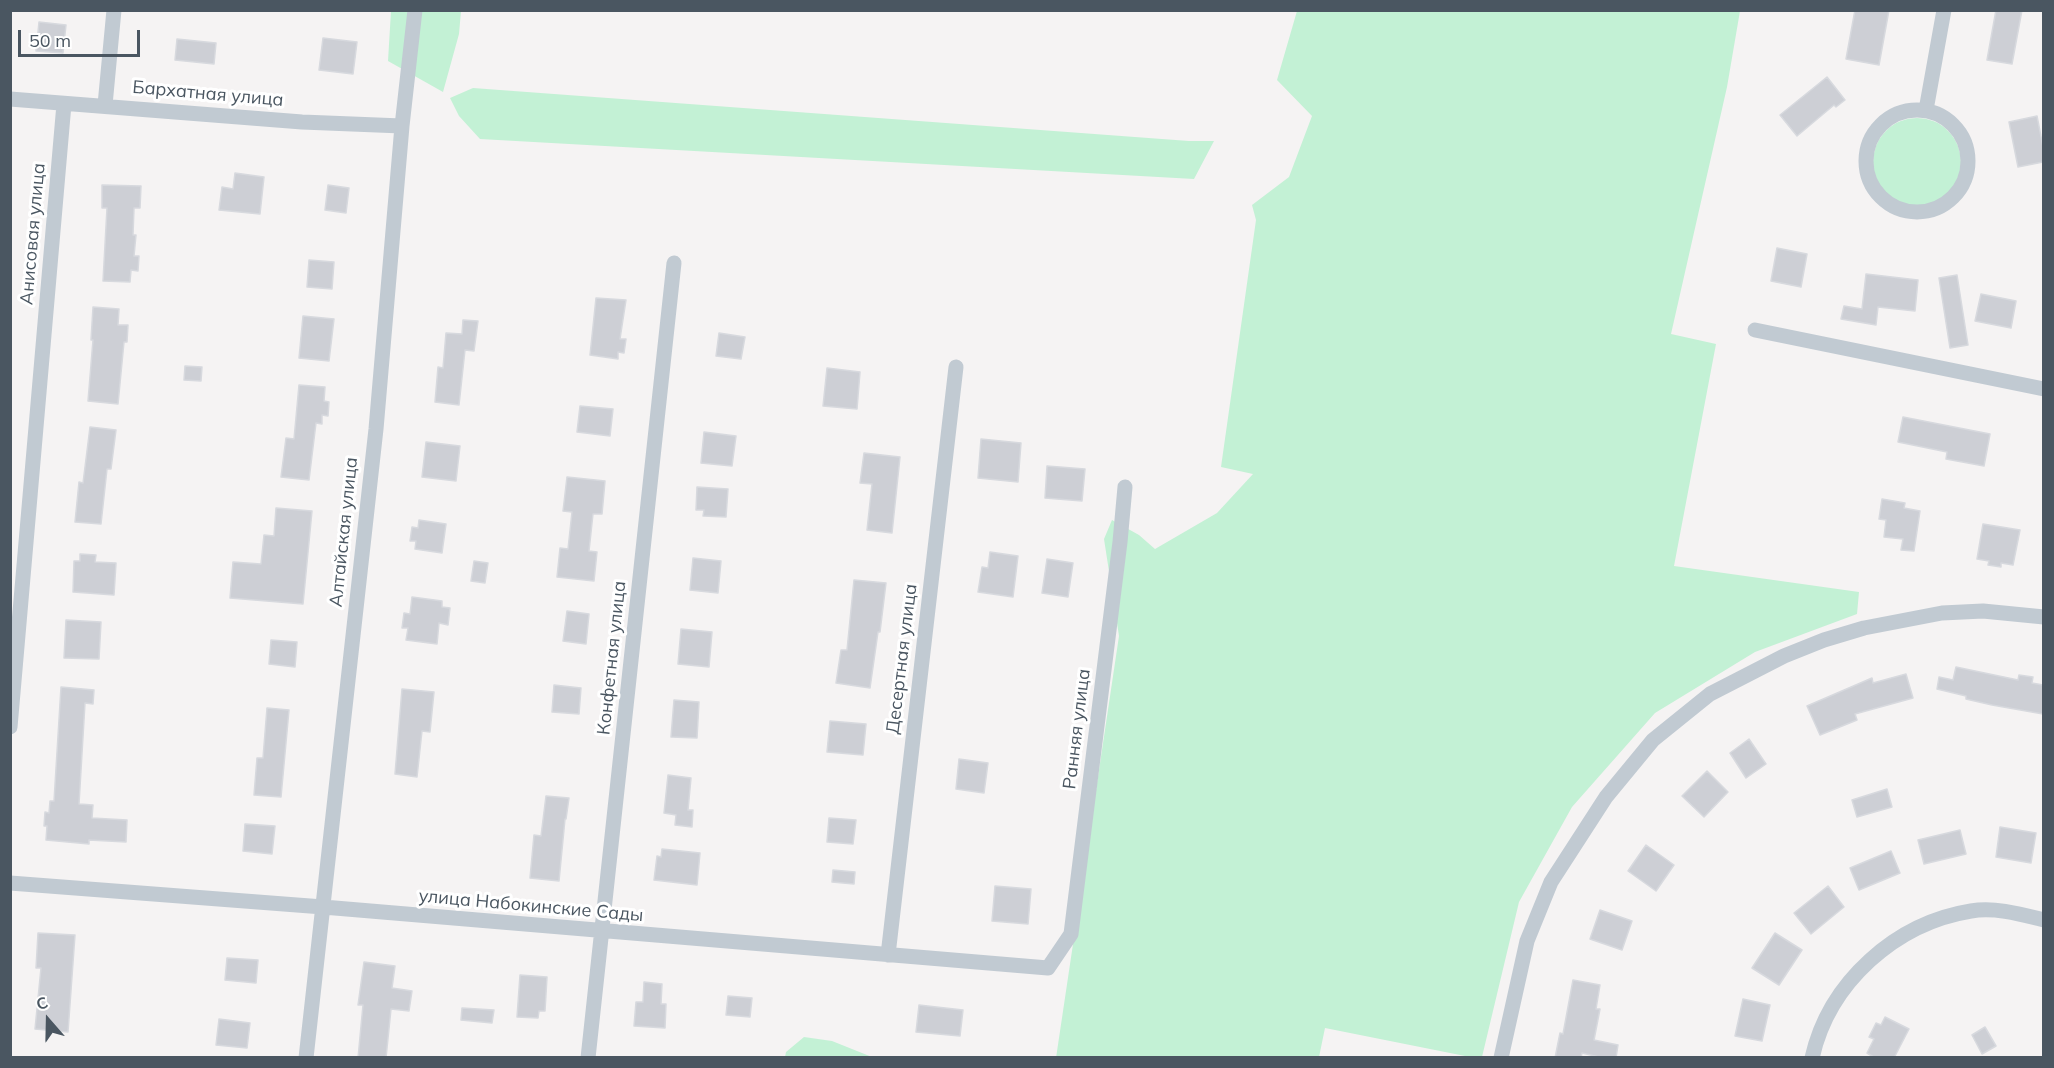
<!DOCTYPE html>
<html>
<head>
<meta charset="utf-8">
<style>
  body { margin:0 }
  #map { position:relative; width:2054px; height:1068px; overflow:hidden; background:#f5f3f3; font-family:Mulish,sans-serif }
  canvas { display:block }
  .frame { position:absolute; inset:0; border:12px solid #4a5661; pointer-events:none }
  .north { position:absolute; left:18px; top:990px; width:60px; height:60px; -webkit-text-stroke:4px #fff; paint-order:stroke; rotate:340deg; font-size:16px; font-weight:700; line-height:24px; text-align:center; color:#4a5661 }
  .north::after { content:''; display:block; margin:auto; width:21px; height:27px; background:#4a5661; clip-path:polygon(50% 0,100% 100%,50% 72%,0 100%) }
  .scale { position:absolute; left:18px; top:30px; width:122px; height:27px; box-sizing:border-box; border:3px solid #4a5661; border-top:0; padding-left:8px; font-size:18px; line-height:21px; white-space:nowrap; color:#4a5661; -webkit-text-stroke:4px #fff; paint-order:stroke }
</style>
</head>
<body>
<div id="map">
<canvas width="2054" height="1068"></canvas>
<div class="frame"></div>
<div class="north">С</div>
<div class="scale">50 m</div>
</div>
<script>
const context = document.querySelector('canvas').getContext('2d');
context.lineJoin = 'round';
function fillPath(path, color) { context.fillStyle = color; context.fill(path, 'evenodd'); }
function stroke(path, color, width, dash) { context.strokeStyle = color; context.lineWidth = width; context.lineCap = dash ? 'butt' : 'round'; context.setLineDash(dash || []); context.stroke(path); }
function write(font, color, halo, rows, align = 'center') {
  context.font = font + ' Mulish,sans-serif'; context.lineWidth = 6; context.setLineDash([]); context.textBaseline = 'middle'; context.strokeStyle = halo; context.fillStyle = color; for (const [text, x, y, turn = 0] of rows) {
    context.save(); context.translate(x, y); context.rotate((+turn || 0) * Math.PI / 180); context.textAlign = isNaN(turn) ? turn : align; if (halo) context.strokeText(text, 0, 0); context.fillText(text, 0, 0); context.restore();
  }
}
const green = new Path2D(`
  M391,11H461L459,34L443,92L388,61Z
  M1297,11H1740L1727,87L1671,334L1716,344L1674,566L1859,592L1857,614L1755,652L1655,713L1572,807L1519,902L1482,1057H1470L1325,1028L1319,1057L1056,1058L1119,636L1104,539L1112,520L1139,535L1155,549L1217,513L1253,474L1221,467L1256,220L1252,205L1289,177L1312,116L1277,80Z
  M473,88L1189,141H1214L1194,179L480,139L459,116L450,98Z
  M1873 162a44 44 0 1 1 88 0a44 44 0 1 1-88 0Z
  M804,1037L832,1041L872,1057H785L786,1052Z`);
const building = new Path2D(`
  M1855,10H1889L1879,65L1846,59Z
  M1996,10H2022L2012,64L1987,60Z
  M39,22L66,25L63,53L36,51Z
  M323,38L357,42L353,74L319,70Z
  M177,39L216,43L214,64L175,60Z
  M1827,77L1845,100L1836,107L1834,105L1797,136L1780,115Z
  M2037,116L2043,147V162L2018,167L2009,122Z
  M235,173L264,177L260,214L219,210L222,187L233,189Z
  M102,185L141,186L140,208H134L133,235H136L134,256H139L138,271L131,270L130,282L103,281L107,208H102Z
  M328,185L349,188L346,213L325,210Z
  M1777,248L1807,254L1801,287L1771,281Z
  M309,260L334,262L332,289L307,287Z
  M1866,274L1918,280L1915,311L1878,307L1876,325L1841,319L1844,306L1862,309Z
  M1957,275L1968,345L1950,348L1939,278Z
  M1981,294L2016,301L2011,328L1975,321Z
  M596,298L626,300L620,339H626L624,353L618,352V359L590,355Z
  M93,307L119,309L118,325H128L127,342H124L118,404L88,401L93,340H91Z
  M303,316L334,319L329,361L299,358Z
  M463,320L478,321L474,351L465,350L459,405L435,402L438,367L443,368L446,333L462,334Z
  M719,333L745,337L741,359L716,356Z
  M185,366L202,367L201,381L184,380Z
  M827,368L860,372L857,409L823,406Z
  M299,385L325,387L324,401L329,402L328,416L322,415V424L316,423L309,480L281,477L286,438L294,439Z
  M580,406L613,409L610,436L577,432Z
  M1903,417L1990,434L1984,466L1946,459L1947,452L1898,442Z
  M90,427L116,430L111,469H107L101,524L75,522L79,482L83,483Z
  M704,432L736,436L732,466L701,463Z
  M981,439L1021,443L1018,482L978,478Z
  M426,442L460,446L456,481L422,477Z
  M864,453L900,457L892,533L867,530L872,484L860,483Z
  M1047,466L1085,469L1082,501L1045,498Z
  M567,477L605,481L602,514H593L589,551L597,552L594,581L557,577L560,548L568,549L572,512L563,511Z
  M697,487L728,489L726,517L703,516L704,510H696Z
  M1882,499L1905,503L1904,508L1920,511L1914,551L1901,550L1903,539L1884,537L1886,520L1879,519Z
  M276,508L312,511L303,604L230,598L233,562L261,564L264,535L274,536Z
  M419,520L446,524L442,553L415,549L416,541H410L412,527L418,528Z
  M1983,524L2020,530L2013,565L2001,563V567L1988,565L1989,561L1977,559Z
  M990,552L1018,556L1013,597L978,592L982,567L988,568Z
  M80,554L96,555L95,562L116,563L114,595L73,592L74,561H80Z
  M693,558L721,561L718,593L690,590Z
  M1047,559L1073,563L1068,597L1042,593Z
  M474,561L488,563L485,583L471,581Z
  M854,580L886,583L880,632H878L870,688L836,683L841,650H847Z
  M412,597L442,601V607L450,608L448,625L439,623L437,644L406,640L408,628H402L404,613L410,614Z
  M567,611L589,614L586,644L563,641Z
  M66,620L101,622L99,659L64,658Z
  M681,629L712,632L709,667L678,664Z
  M271,640L297,642L295,667L269,664Z
  M1956,667L2018,680L2019,675L2033,677L2032,683L2043,685V714L1992,705L1966,699V696L1937,689L1939,677L1953,680Z
  M1906,674L1913,698L1855,714L1857,720L1820,735L1807,706L1872,678L1873,683Z
  M554,685L581,688L579,714L552,712Z
  M61,687L94,690L93,704L85,703L79,804L93,805L92,818L127,820L126,842L89,840V844L46,840L47,826H44L45,812L49,813L50,801H54Z
  M402,689L434,692L430,732L422,731L417,777L395,774Z
  M674,700L699,702L697,738L671,737Z
  M267,708L289,710L281,797L254,795L257,758H263Z
  M830,721L866,724L863,755L827,752Z
  M1749,739L1766,764L1746,778L1730,753Z
  M959,759L988,763L984,793L956,789Z
  M1707,771L1728,792L1704,817L1682,796Z
  M668,775L691,778L688,810H693L692,827L675,825L676,815L664,813Z
  M1887,789L1892,807L1857,817L1852,800Z
  M546,796L569,798L566,819H565L559,881L530,878L534,835L541,836Z
  M829,818L856,820L853,844L827,842Z
  M245,824L275,826L272,854L243,851Z
  M2000,827L2036,833L2031,863L1996,857Z
  M1960,830L1966,854L1924,864L1918,840Z
  M1646,845L1674,865L1656,891L1628,871Z
  M662,849L700,853L697,885L654,880L657,856L661,857Z
  M1891,851L1900,873L1859,890L1850,868Z
  M833,870L855,872L854,884L832,882Z
  M995,886L1031,889L1028,924L992,921Z
  M1828,886L1844,907L1811,934L1794,913Z
  M1600,910L1632,921L1622,950L1590,939Z
  M38,933L75,935L68,1032L35,1029L41,968H36Z
  M1775,933L1802,950L1779,985L1752,968Z
  M227,958L258,960L256,983L225,980Z
  M364,962L395,966L392,988L412,991L409,1011L391,1009L386,1058H358L363,1005H358Z
  M520,975L547,977L545,1011H539L538,1018L517,1017Z
  M1573,980L1600,985L1596,1009H1600L1594,1040L1618,1045L1616,1058H1603L1582,1053L1581,1058H1555L1560,1033L1563,1034Z
  M644,982L662,984L661,1004H666L665,1028L634,1026L636,1002H643Z
  M728,996L752,998L750,1017L726,1015Z
  M1743,999L1770,1005L1762,1041L1735,1036Z
  M919,1005L963,1010L960,1036L916,1032Z
  M462,1008L494,1010L492,1023L461,1020Z
  M1885,1017L1909,1029L1894,1058H1875L1867,1053L1874,1039L1869,1037L1876,1023L1881,1025Z
  M219,1019L250,1023L247,1048L216,1045Z
  M1985,1027L1996,1046L1982,1054L1972,1035Z`);
const minor = new Path2D(`
  M10,99L302,122L402,126
  M105,105L114,10
  M1866 161a51 51 0 1 1 102 0a51 51 0 1 1-102 0Z
  M1926,110L1944,10
  M1755,330L2044,389
  M10,727L64,104
  M10,883L323,907L1048,968L1071,934L1120,542L1125,487
  M888,955L956,367
  M306,1058L376,429L402,126L415,10
  M588,1058L674,263
  M1501,1058L1527,941L1551,882L1606,797L1653,740L1710,694L1784,656L1824,640L1864,628L1942,613L1983,611L2044,617
  M1812,1058C1829,982 1896,923 1971,911C1995,907 2020,914 2044,920`);
const streetNames = [
  ["Бархатная улица",208,94,5],
  ["Анисовая улица",33,234,-85],
  ["Алтайская улица",344,532,-84],
  ["Конфетная улица",612,658,-84],
  ["Десертная улица",902,659,-83],
  ["Ранняя улица",1077,729,-83],
  ["улица Набокинские Сады",531,906,5]
];
fillPath(green, '#c3f1d5');
fillPath(building, '#cdcfd5');
stroke(building, '#d7d9de', 1.5);
stroke(minor, '#c1cad2', 15);
write('18px', '#4a5661', '#fff', streetNames);
</script>
</body>
</html>
